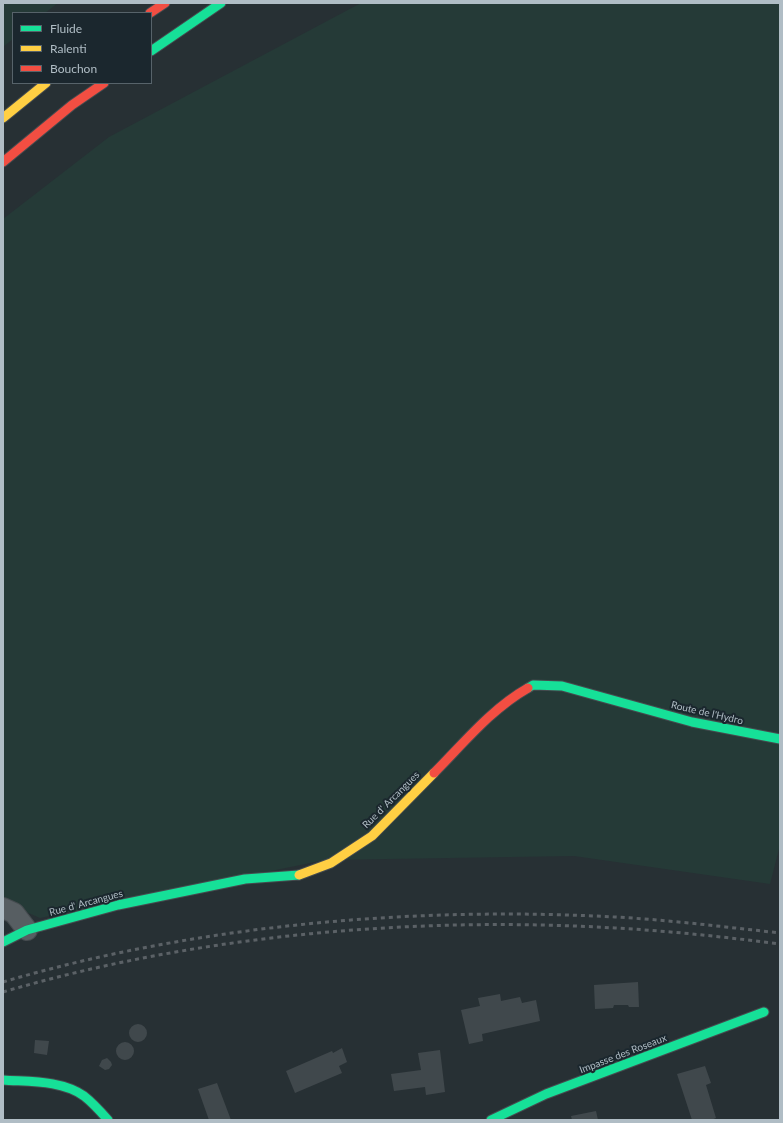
<!DOCTYPE html>
<html>
<head>
<meta charset="utf-8">
<style>
  body { margin:0 }
  #map { position:relative; width:783px; height:1123px; overflow:hidden; background:#273034; font-family:Lato,sans-serif }
  canvas { display:block }
  .frame { position:absolute; inset:0; border:4px solid #b0bdc5; pointer-events:none }
  .legend { position:absolute; left:12px; top:12px; width:140px; height:72px; box-sizing:border-box; background:#1b272e; border:1px solid #57636a; margin:0; padding:5px 7px; list-style:none; font-size:12px; color:#b0bdc5 }
  .legend li { display:flex; align-items:center; gap:8px; height:20px }
  .legend b { width:20px; border:1px solid #57636a }
</style>
</head>
<body>
<div id="map">
<canvas width="783" height="1123"></canvas>
<div class="frame"></div>
<ul class="legend">
<li><b style="height:5px;background:#16e098"></b>Fluide</li>
<li><b style="height:5px;background:#ffcf43"></b>Ralenti</li>
<li><b style="height:5px;background:#f24e42"></b>Bouchon</li>
</ul>
</div>
<script>
const context = document.querySelector('canvas').getContext('2d');
context.lineJoin = 'round';
function fillPath(path, color) { context.fillStyle = color; context.fill(path, 'evenodd'); }
function stroke(path, color, width, dash) { context.strokeStyle = color; context.lineWidth = width; context.lineCap = dash ? 'butt' : 'round'; context.setLineDash(dash || []); context.stroke(path); }
function write(font, color, halo, rows, align = 'center') {
  context.font = font + ' Lato,sans-serif'; context.lineWidth = 4; context.setLineDash([]); context.textBaseline = 'middle'; context.strokeStyle = halo; context.fillStyle = color; for (const [text, x, y, turn = 0] of rows) {
    context.save(); context.translate(x, y); context.rotate((+turn || 0) * Math.PI / 180); context.textAlign = isNaN(turn) ? turn : align; if (halo) context.strokeText(text, 0, 0); context.fillText(text, 0, 0); context.restore();
  }
}
const green = new Path2D(`
  M3,3H58L45,13H13V39L3,47Z
  M361,3H780V845L770,884L574,856L325,860L40,918L3,902V219L109,137Z`);
const building = new Path2D(`
  M638,982L639,1007H629L628,1005H614L613,1008L595,1009L594,985Z
  M500,994L501,1001L520,997L522,1003L536,1000L540,1021L482,1034L483,1041L469,1044L461,1010L480,1006L478,998Z
  M129 1033a9 9 0 1 1 18 0a9 9 0 1 1-18 0Z
  M35,1040L49,1041L47,1055L34,1053Z
  M116 1051a9 9 0 1 1 18 0a9 9 0 1 1-18 0Z
  M342,1048L347,1062L339,1066L342,1073L295,1093L286,1071L332,1051L333,1053Z
  M440,1050L445,1092L426,1095L425,1087L394,1091L391,1074L421,1070L418,1053Z
  M107,1058L111,1062L112,1065L109,1069L105,1070L99,1066L102,1060Z
  M705,1066L711,1083L706,1085L716,1118L711,1120H692L677,1074Z
  M217,1083L231,1120H209L198,1089Z
  M596,1111L598,1120H572L571,1116Z`);
const street = new Path2D(`
  M3,908L14,913L27,930`);
const fast = new Path2D(`
  M151,51L221,3
  M528,688L533,685L562,686L692,722L780,739
  M3,942L27,930L118,905L245,879L299,875
  M3,1080C29,1082 61,1080 84,1096C93,1103 101,1112 108,1120
  M491,1120L546,1094L764,1012`);
const slow = new Path2D(`
  M3,118L46,83
  M299,875L331,863L372,836L434,773`);
const jam = new Path2D(`
  M150,13L165,3
  M3,162L72,105L104,83
  M434,773C463,744 491,709 528,688`);
const rail = new Path2D(`
  M3,982C196,925 415,906 615,917C670,920 725,927 780,933
  M3,992C197,935 414,916 615,928C670,931 725,937 780,944`);
const streetNames = [
  ["Route de l'Hydro",707,713,13],
  ["Rue d' Arcangues",391,800,-45],
  ["Rue d' Arcangues",86,903,-15],
  ["Impasse des Roseaux",623,1054,-21]
];
fillPath(green, '#253a37');
fillPath(building, '#40484c');
stroke(street, '#454b4f', 22);
stroke(fast, '#454b4f', 11);
stroke(slow, '#454b4f', 11);
stroke(jam, '#454b4f', 11);
stroke(street, '#575e62', 20);
stroke(fast, '#16e098', 9);
stroke(slow, '#ffcf43', 9);
stroke(jam, '#f24e42', 9);
stroke(rail, '#5b6166', 3, [4, 4]);
write('10px', '#b0bdc5', '#1b272e', streetNames);
</script>
</body>
</html>
